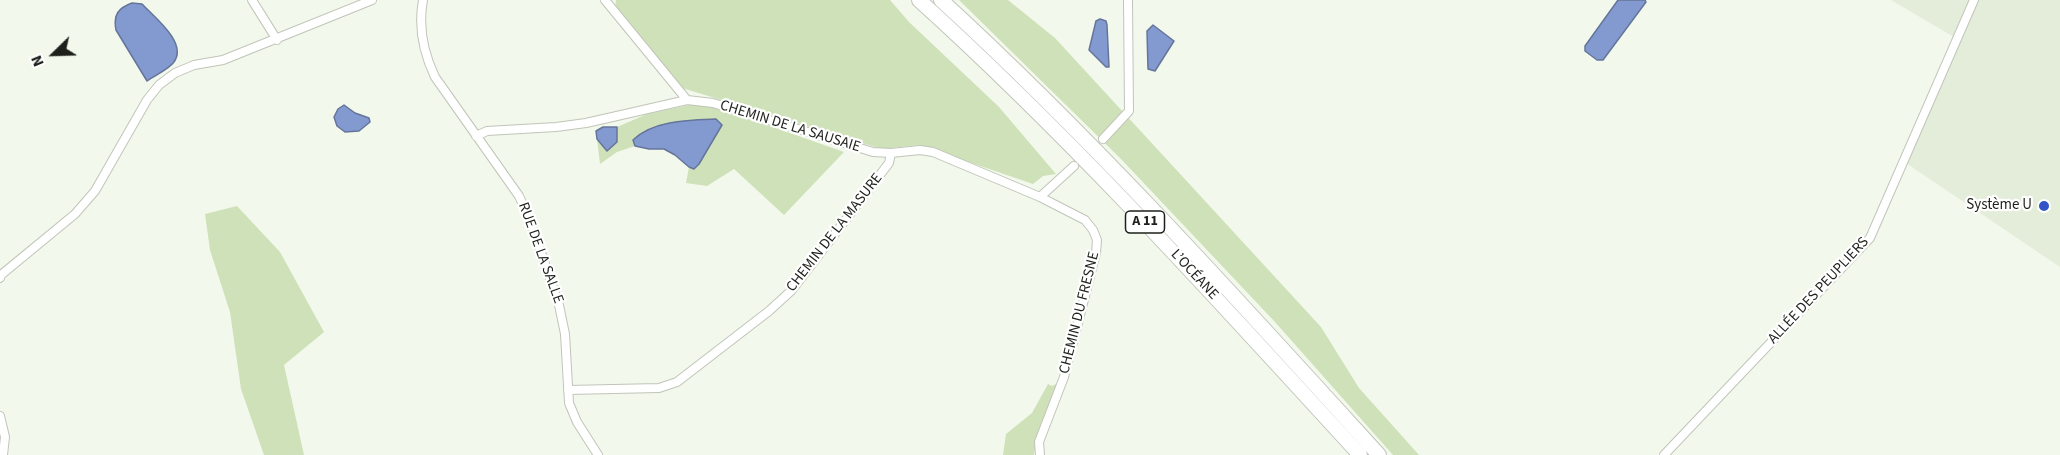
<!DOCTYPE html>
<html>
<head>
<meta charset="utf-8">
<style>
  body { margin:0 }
  #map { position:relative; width:2060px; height:455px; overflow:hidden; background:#f2f8eb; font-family:"Source Sans 3",sans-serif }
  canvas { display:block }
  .north { position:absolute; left:24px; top:24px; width:60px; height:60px; -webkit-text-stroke:4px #fff; paint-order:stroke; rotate:247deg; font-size:16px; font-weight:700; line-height:24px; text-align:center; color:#1e201b }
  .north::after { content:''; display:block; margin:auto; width:21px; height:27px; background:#1e201b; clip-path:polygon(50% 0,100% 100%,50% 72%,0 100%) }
</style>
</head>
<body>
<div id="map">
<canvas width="2060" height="455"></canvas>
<div class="north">N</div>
</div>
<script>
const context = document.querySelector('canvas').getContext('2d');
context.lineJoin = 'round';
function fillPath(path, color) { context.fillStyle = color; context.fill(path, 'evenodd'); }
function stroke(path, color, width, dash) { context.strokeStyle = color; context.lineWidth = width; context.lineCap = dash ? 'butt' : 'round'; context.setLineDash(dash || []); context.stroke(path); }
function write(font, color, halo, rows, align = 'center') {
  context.font = font + ' "Source Sans 3",sans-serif'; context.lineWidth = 4.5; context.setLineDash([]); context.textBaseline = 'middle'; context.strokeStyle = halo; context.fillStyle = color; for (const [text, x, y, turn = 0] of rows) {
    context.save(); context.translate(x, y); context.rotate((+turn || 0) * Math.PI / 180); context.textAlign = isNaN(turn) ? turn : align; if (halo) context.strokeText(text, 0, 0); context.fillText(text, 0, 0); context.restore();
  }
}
const built = new Path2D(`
  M1891,0H2060V267L1906,163L1959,40Z`);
const green = new Path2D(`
  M616,0H890L909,22L999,107L1056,174L1043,176L1033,184L919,145L882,149L682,88L615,7Z
  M959,0H1008L1055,38L1321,327L1359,388L1419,455H1393L1275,322L1121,159Z
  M694,104L719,108L844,152L784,215L734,169L707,186L686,183L689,167L694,168L721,125L633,140L635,146L617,152L600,164L597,139L607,151L616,142L617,127L647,114Z
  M237,206L280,252L324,332L284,365L304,455H264L241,389L230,312L210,250L205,214Z
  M1058,383L1037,435L1034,455H1003L1006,434L1032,413L1048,384L1052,386Z`);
const water = new Path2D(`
  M1618,0H1645L1646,2L1603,60H1597L1585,51V46Z
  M132,3L142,4C154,17 188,43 174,62C168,70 155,75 147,81L116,30C113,15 118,8 132,3Z
  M1100,19L1106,21L1107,25L1109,67H1106L1089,50L1096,21Z
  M1153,25L1174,41L1155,71L1148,69L1147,31Z
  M344,105L355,113L369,118L370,122L359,131L345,132L337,126L334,117L338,109Z
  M716,119L722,125L699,164L694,169L689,167L675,155L664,149H649L635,146L633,140C653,120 690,120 716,119Z
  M603,127H617V142L607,151L597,139L596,131Z`);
const minorTunnel = new Path2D(`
  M1074,166L1103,139`);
const minor = new Path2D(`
  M252,0L277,40
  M423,0C418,27 423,52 435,77L519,196L530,220L559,305L565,334L569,403L577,422L598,455
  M605,0L687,100
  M476,136L487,131L556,127L586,123L687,100L713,103L873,152L891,153
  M1103,139L1129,111L1128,0
  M1040,197L1074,166
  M0,278L1,275L75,214L95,191L147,100L159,85L175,73L194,65L223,60L372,0
  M568,390L659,388L677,382L769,311L792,290L889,163L891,153L920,150L933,152L1040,197L1085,220L1093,230L1097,240L1096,253L1064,377L1039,442L1040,455
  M0,416L5,437L3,455
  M1664,455L1870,238L1974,0`);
const motorway = new Path2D(`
  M919,0C1076,142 1217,299 1360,455
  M941,0C1096,142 1237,299 1379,455`);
const markers = [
  [2044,206,6,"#3254c5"]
];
const shields = [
  [1145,222,39]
];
const shieldNames = [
  ["A 11",1145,222]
];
const streetNames = [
  ["CHEMIN DE LA SAUSAIE",790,127,17],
  ["CHEMIN DE LA MASURE",835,233,-52],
  ["RUE DE LA SALLE",540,253,70],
  ["L’OCÉANE",1194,275,47],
  ["ALLÉE DES PEUPLIERS",1819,291,-47],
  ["CHEMIN DU FRESNE",1080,313,-76]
];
const poiNames = [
  ["Système U",2032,206]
];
fillPath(built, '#e4edd9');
fillPath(green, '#cfe1b9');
fillPath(water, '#839ad1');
stroke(water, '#65759a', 1.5);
stroke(minorTunnel, '#c8cdc1', 8, [8, 4]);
stroke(minor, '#c0c5b9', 10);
stroke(motorway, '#c0c5b9', 16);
stroke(minor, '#fff', 8);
stroke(motorway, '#fff', 14);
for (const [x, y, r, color] of markers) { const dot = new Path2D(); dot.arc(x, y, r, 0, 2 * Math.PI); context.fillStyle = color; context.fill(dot); stroke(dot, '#fff', 2); }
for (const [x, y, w] of shields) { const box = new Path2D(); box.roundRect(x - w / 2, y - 11, w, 22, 4.5); context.fillStyle = '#fff'; context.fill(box); stroke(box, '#1e201b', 1.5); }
write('bold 14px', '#1e201b', null, shieldNames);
write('15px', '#1e201b', '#fff', streetNames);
write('15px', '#1e201b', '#fff', poiNames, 'right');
</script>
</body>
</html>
